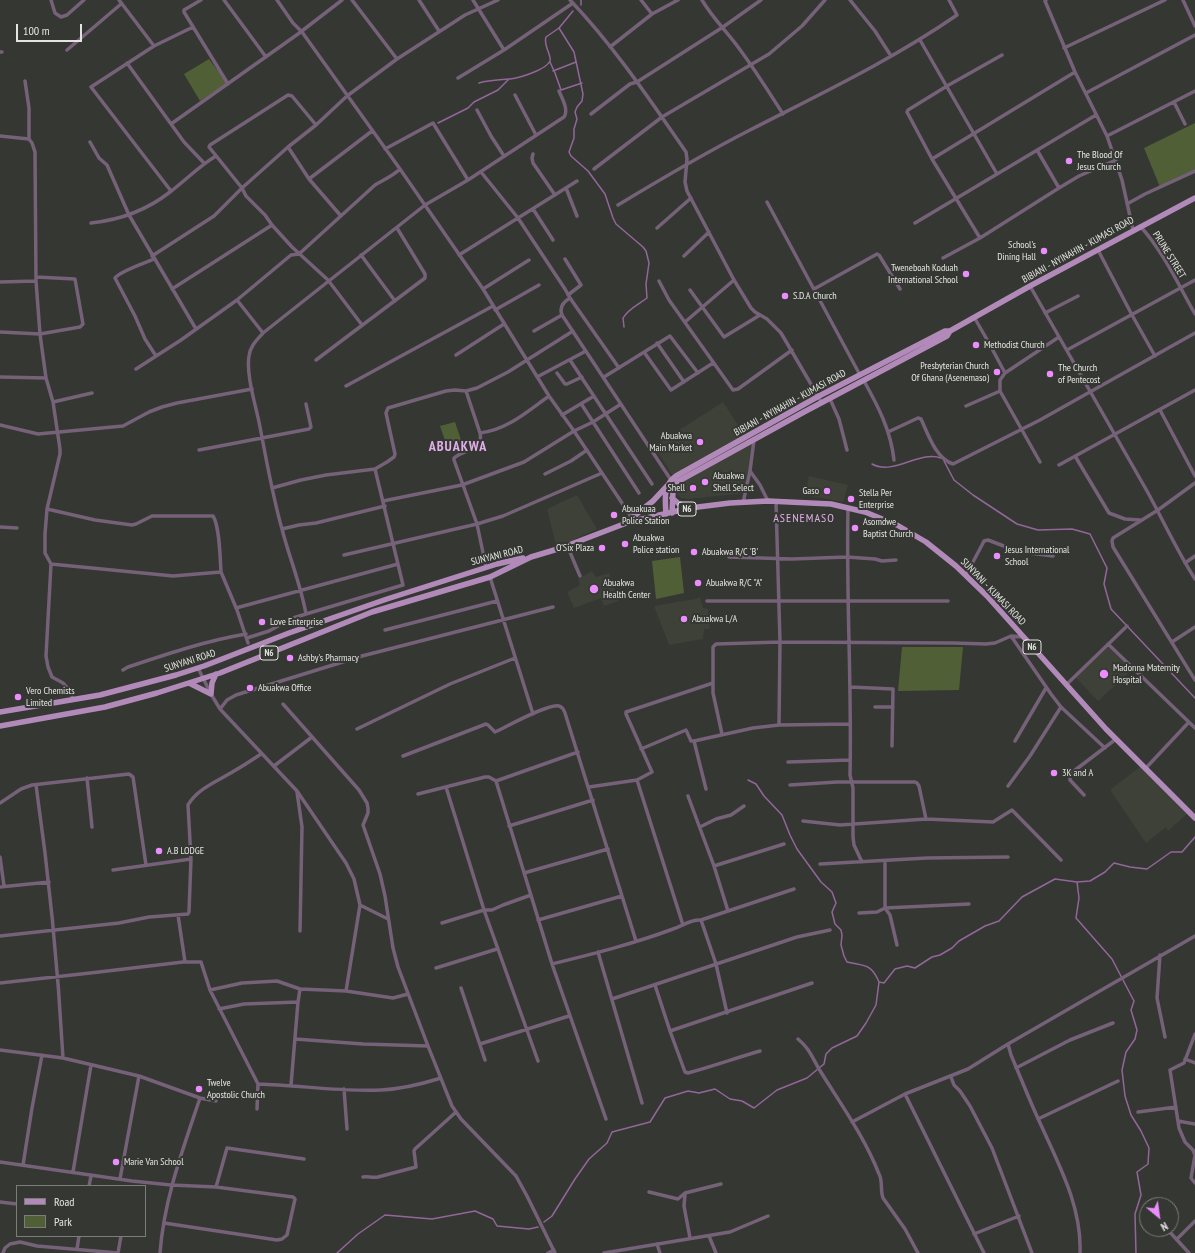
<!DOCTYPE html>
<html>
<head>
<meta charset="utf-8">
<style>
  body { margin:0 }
  #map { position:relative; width:1195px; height:1253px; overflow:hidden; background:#353732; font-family:"PT Sans Narrow",sans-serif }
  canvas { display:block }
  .legend { position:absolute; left:16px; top:1185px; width:130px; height:52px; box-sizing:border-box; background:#353732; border:1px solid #7b7d78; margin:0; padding:5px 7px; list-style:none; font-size:12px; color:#e4e5e2 }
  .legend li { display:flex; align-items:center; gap:8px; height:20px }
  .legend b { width:20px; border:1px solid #7b7d78 }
  .north { position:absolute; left:1139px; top:1197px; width:40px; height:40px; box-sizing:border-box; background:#353732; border:1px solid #7b7d78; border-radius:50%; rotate:151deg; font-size:11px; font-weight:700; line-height:16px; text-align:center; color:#e4e5e2 }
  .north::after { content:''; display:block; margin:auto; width:14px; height:18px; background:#eb8dfc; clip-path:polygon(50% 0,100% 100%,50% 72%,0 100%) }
  .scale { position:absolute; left:16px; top:24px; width:66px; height:18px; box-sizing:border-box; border:2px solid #e4e5e2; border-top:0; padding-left:5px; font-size:12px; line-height:14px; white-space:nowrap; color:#e4e5e2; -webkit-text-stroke:3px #353732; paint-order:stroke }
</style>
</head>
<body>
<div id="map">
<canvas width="1195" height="1253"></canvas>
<ul class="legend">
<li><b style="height:5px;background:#b28ab9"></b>Road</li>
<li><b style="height:11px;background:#515f37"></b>Park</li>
</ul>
<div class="north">N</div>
<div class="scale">100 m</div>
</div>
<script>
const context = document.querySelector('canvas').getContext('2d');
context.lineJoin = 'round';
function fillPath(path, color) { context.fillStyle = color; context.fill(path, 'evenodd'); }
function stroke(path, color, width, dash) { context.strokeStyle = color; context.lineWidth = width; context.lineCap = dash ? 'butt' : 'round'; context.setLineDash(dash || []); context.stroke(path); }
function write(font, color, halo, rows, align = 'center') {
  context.font = font + ' "PT Sans Narrow",sans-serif'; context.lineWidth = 4; context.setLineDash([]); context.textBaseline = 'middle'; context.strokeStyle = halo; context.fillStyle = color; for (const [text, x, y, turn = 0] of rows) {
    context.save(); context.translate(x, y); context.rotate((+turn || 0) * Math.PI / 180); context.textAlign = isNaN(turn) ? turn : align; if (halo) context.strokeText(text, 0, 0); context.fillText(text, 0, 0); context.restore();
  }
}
const built = new Path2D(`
  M723,402L747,439L674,478L654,446Z
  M754,441L747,493L688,499L681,498L678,495L676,490L681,482Z
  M809,476L848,485L843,502L805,495Z
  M577,495L597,529L571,541L556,545L547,509Z
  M592,571L596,577L609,573L619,601L604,606L601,598L574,608L567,592L580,585L578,579Z
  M700,598L703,608L708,609L710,629H704L703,639L669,645L654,606Z
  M1108,647L1132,670L1098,701L1076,678Z
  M1141,766L1187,814L1168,831L1166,827L1146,843L1110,790Z`);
const green = new Path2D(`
  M209,59L227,83L200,101L184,74Z
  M1195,123V172L1160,187L1144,148Z
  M455,422L464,449L449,452L440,426Z
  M680,557L684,593L656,599L652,561Z
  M902,647H963L959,690L898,691Z`);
const stream = new Path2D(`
  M581,5V0
  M559,28L574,52L583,94L582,101L577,107L575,112L577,119L574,129V138L569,152L571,156L588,171L605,194L613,218L616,224L643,247L646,251L649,263L646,284L647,298C639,304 628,309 623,318L624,327
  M550,62L555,73L561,90L582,83
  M553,71L576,62
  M479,83C489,80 499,80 510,79C519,78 546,70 550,61C552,56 543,45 546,37L559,28L573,11
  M438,123L468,108L474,102L498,90L509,79
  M944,461L954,480L973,495L1017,524L1038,530L1072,529L1090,534L1107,568L1104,584L1111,609L1195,698
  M872,464C893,476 920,450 941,458
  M748,780L756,784L764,796L782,815L790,835L797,849L821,882L832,892L836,903L832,912L835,924L841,930L842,935L841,945L844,956L847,962C864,966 871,963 879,982L884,983L895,969L907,966L915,968L932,957L940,955L952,948L959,941L985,926L999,921L1022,897L1055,879L1077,882L1079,898L1076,918L1112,959L1134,1001L1131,1010L1137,1030L1135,1039L1126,1052L1122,1070L1125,1096L1131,1115L1141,1131L1149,1148L1148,1164L1137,1172L1141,1195L1135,1214L1136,1253
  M1077,882L1090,881L1105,872L1114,863L1130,867L1147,869L1171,852H1182L1195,837
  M544,1222L552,1216L575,1179L589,1159L607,1143L612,1132L650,1122L665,1098L688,1091L699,1093L715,1089L730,1099L742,1101L754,1108L777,1090L807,1078L824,1064L826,1054L832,1048L857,1036L866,1023L876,1005L879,982
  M337,1253L358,1234L385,1215L432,1219L475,1211L493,1219L497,1226L529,1229L538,1227`);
const street = new Path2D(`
  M51,0L55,13L61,17L67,15L84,0
  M119,0L154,46
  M201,0L184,10V12L228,84
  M224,0L266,57
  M277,0L293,23L302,32L400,169L483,289L549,396L574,431L632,518
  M352,0L397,59
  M419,0L439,31
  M473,0L504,50
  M570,0C614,46 650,100 686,152L687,159L685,182L687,191L734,280L751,308L755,312L767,319L781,333L822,403
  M641,0L652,14
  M702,0C712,17 726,31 738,47C754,68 768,91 783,114
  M850,0L875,31L891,56
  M1046,0L1045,1L1075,72L1107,136L1122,180L1133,230
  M1183,0L1195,26
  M920,40L997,174
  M610,47L652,14L678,0
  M1064,48L1165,0
  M67,50L121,4
  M0,52H2
  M127,63L184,142L204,163
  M458,78L504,50L573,3
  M25,81L29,108V139L32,143L35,152L36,281L40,334L46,378L53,402L60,449V454L47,509L45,534V553L51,564L46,656L48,667L52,677L63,683L69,690L74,700
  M1086,93L1195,35
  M515,95L536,135
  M1174,102L1185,124
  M477,110L491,136L504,156
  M591,114L630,84L637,82L723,27L761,0
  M171,124L298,34L342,0
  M316,125L292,96L288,95L210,145L209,147L242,188L246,196L265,215L272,225L292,247L328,280L362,325
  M0,136L29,139
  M1107,136L1195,91
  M90,142L99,158L107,165L129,215L196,329
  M288,147L309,179L341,216
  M385,149L433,123L468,180
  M1037,150L1059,188
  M533,154L532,158L533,163L555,195
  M932,159L1075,72
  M594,169L662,117L769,54L802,26L825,0
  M481,172L518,218L565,289L570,298C563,302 559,307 562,315L671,480
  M309,179L372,131
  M566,188L577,216
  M171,191L91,87L154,46L193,27
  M767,202L860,375
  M1127,204L1145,194L1195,171
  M618,205C661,179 705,153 750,130C820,94 892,60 957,15L949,0
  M533,209L553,240
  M91,223C120,220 147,210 170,192C186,180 199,166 216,156
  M915,223L1096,115
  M1140,226C1163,251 1178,284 1195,314
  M657,228L691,198
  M980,238L932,159L907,112L908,110L947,86L1002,55
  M1098,250L1132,315L1155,356
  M361,255L395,301
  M459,255L577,181
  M152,256L214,216L242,188L288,147L316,125L347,96L397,59L465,15L498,0
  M684,256L709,232
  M943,258L980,238L1059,188L1079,176L1116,160
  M154,259C145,263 120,271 115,278L135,316L145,339L156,356
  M565,259L581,285L568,295
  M659,281L669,300L733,390L738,389L792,350
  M0,282L36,281
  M1030,286C1069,354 1108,423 1147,491C1163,520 1177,551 1195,579
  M172,289L272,225
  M483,289L529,260
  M814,289L877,254L879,255L900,289
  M690,290L724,337L760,315
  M570,298L619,368
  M237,300L263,333
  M495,310L539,285
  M1045,313L1078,296
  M974,317L989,343L1005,373
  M685,322L734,280
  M534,331L562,315
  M0,332L40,334L80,327L83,324L75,279L36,277
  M657,343L684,382
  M1067,350L1195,280
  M644,352L671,390L713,363
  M456,355L504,324
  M316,360L425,278V274L397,228
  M570,360L652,484
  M136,369L181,340L237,300L291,255L299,254L375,185C383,180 393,176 400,169
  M557,373L565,384H567L582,377
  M0,377L46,378
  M537,377L586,351
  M604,377L670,336L698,373
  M864,381C878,406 891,431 894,460
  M346,386L493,306
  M466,391L480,433
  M830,399L839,419L847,450
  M53,402L92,393
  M582,405L639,493
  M966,406L1000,391
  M1160,410L1195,476
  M562,415L594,396
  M0,425L38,434L123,426L149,412L162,407L177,403L252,389
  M888,432L918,418L921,419C928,434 936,459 953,464L1040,420L1195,333
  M199,450L309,429L311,427L306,404
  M1075,456L1109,513L1125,519L1140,520
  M1040,462L1000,391V380L1005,373L1059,337
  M1059,465L1195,390
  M750,471L760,485L768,501
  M545,474L571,461L587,450
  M1195,483L1158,510L1113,538L1112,541L1113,547L1195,680
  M272,488L301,480L326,475L375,469L387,462L394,457L395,454L386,413L388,408L446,391L455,390L466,391L477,388L508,372L573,331
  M383,501L462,485L524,462L574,431L593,422L621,404
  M776,502L780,642L779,725
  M743,503L750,471L754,440
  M848,508C846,597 852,686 850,775L853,788V837L854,845L862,862
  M47,509L95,520L132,525L136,524L152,516H213C220,527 220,559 221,572
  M0,527L17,528
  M282,529L299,525L316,523L385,506
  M567,545L580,576
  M344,555L477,524L503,516L602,473
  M729,557L792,559L847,557L875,559L882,561L896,560
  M1185,563L1195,556
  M51,564L173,576L221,572L237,610L248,643
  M486,567L477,524L454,460V458C465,448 484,452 480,433C507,430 528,411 549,396
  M966,575L982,545L984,541L988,540L1009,548L1022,552L1053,556
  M490,577L533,714
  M707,601H948
  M236,608L398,564
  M306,614C301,585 289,557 282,529C272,494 266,457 259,422C255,403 246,374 249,356C250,346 257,340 263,333L425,205L468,180L564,117C569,110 562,98 559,91
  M385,630L497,601
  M1011,636L1051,694L1061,707L1105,748
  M247,638L269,631L293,618L306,614L403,585L375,469
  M1172,642L1195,627
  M1108,644L1195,728
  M198,668L211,694L220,709L297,791L346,863L354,879L360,905L346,991
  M123,670L128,667C167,654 205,641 246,634
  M1066,685L1127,626
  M850,687L893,689L892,746
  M283,704L359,790L367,803L368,808V813L363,825L380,874L385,896L393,948L398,967L428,1046L452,1106L461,1119L516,1176L527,1196L555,1253
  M875,707H893
  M220,709L227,700L236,695L362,656L553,607
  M357,729L450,684L515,658
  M722,734L713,693V647L716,644L780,642L954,643L986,644L995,643L1011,636L1024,637
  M694,741L706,789
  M1015,741L1046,688
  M641,749L686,730L691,741H694L753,728L779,725L850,724
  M403,756L486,724L488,725L495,732C506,727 549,703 559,706C563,707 564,710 565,713L636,941
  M788,762L850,760
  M274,766L312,737
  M1145,769L1189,722
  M87,778L92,827
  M637,780L683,925
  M496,781L578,752
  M36,785C49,875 58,967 63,1058
  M790,785L837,782H915L917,783L919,786L926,819
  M1008,786L1030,756L1061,707
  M446,787L484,910L538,1061
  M589,787L637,780L652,772L626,714V712L713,683
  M297,792L302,827L300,931
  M418,794L485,777H489L496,781L552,964L606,1119
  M1084,795L1070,780V774L1116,739
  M688,796L714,866L728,911
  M0,803L21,789L32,785L129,774L133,777L146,865
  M803,821L840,825L926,819L993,822L1012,810L1061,860
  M509,826L593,800
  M700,827L716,819L731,815L744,806
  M0,857L4,886
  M885,861V908L890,915L897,945
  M820,864L927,858L1008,857
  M714,866L784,844
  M113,870L191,859
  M524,873L608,849
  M0,887L49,882
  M360,905L388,919
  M859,913L877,912L885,908L969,904
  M178,915L185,962
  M538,920L622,896
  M701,920L716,964L727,1013
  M442,923L484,910H492L503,905L531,895
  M0,936L119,923L149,917L188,914L189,912L191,859L188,805C198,788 218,781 234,771C243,766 252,760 261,754
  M598,952L642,1103
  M1160,955L1157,998L1165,1037
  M552,964C592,954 633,944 673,929C683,926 690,919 701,920L794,889
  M436,968L497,949
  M0,983L99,972L183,962H201L210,990L258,1084L257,1109
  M655,985L670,1031L685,1072L688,1073C713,1066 736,1058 760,1051
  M461,988L485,1060
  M210,990L242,983L277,981L300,989
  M612,999L797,937L830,930
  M219,1009L244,1004L298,1002
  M670,1031L812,983
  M1195,1034L1184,1063L1170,1070L1179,1128L1185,1142L1193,1150L1195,1155L1191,1178L1195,1183
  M295,1039L363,1044L428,1046
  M798,1039C809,1048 812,1057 819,1069C840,1103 864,1136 879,1174C883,1181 880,1190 883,1198L905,1229L918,1253
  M480,1044L569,1016
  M1008,1044L1011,1055C1021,1078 1030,1102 1041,1125C1059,1165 1082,1207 1080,1253
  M0,1050L63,1058L139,1076L200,1098L216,1101
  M1185,1059L1195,1063
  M1016,1068L1070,1040L1113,1023
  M951,1077L954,1085L960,1091L970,1106L992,1148L1032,1253
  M258,1084C299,1085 340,1092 381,1090C400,1089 422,1084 441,1078
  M291,1085L298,1002L300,989L346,991L393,998L408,994
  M344,1089L347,1129
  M905,1094L984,1253
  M1138,1112L1176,1107
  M1038,1119L1118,1081
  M1178,1121L1195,1124
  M852,1122L905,1094L968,1069L1008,1044L1195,936
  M0,1162L132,1181L171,1185L216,1187L293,1197L295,1199L287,1235L282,1239L277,1240L164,1223
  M23,1165L32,1108L42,1055
  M73,1172L91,1065
  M363,1177C368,1176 372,1178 378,1177L416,1167L414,1151L415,1149L456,1112
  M120,1179L139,1076
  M89,1186L91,1176
  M216,1187L227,1148L304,1159
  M649,1192L678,1199L685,1193L721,1184
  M685,1194L684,1206L690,1238
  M0,1202L17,1204
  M1167,1229L1189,1253
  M974,1234L1019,1216
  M709,1236L716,1253
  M1177,1239L1195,1221
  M657,1244L660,1253
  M77,1249L79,1236
  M3,1253L5,1248L10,1244L20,1242L37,1246L118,1253
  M118,1253L121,1236
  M160,1253C164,1199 183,1149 200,1098
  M548,1253L554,1250
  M604,1253L730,1232L768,1216`);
const primary = new Path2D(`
  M672,498L685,509
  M672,513L673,491L677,482L804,412L947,336L950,331
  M666,514C665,499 663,485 676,476L819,396L945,331H950L1030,286L1195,198
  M629,520L653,501L667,486
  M189,683L211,694L212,683L216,674
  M0,712L100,695L176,675L204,666L289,633L387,599L497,564L523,558
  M0,726L105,707L157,693L220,673L372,612L490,577L531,557L561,548L629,522L690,508L730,503L768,501L831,504L865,512L897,525L926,542L956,566L987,596L1106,729L1195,818`);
const markers = [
  [1069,161,4,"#eb8dfc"],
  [1044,251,4,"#eb8dfc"],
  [966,274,4,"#eb8dfc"],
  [785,296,4,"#eb8dfc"],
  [976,345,4,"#eb8dfc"],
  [997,372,4,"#eb8dfc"],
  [1050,374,4,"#eb8dfc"],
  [700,442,4,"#eb8dfc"],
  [705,482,4,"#eb8dfc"],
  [693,488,4,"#eb8dfc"],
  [827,491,4,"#eb8dfc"],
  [851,499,4,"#eb8dfc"],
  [614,515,4,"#eb8dfc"],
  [855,528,4,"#eb8dfc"],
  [625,544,4,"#eb8dfc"],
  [602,548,4,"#eb8dfc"],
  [694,552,4,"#eb8dfc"],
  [997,556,4,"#eb8dfc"],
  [698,583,4,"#eb8dfc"],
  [594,589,5,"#eb8dfc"],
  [684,619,4,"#eb8dfc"],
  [262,622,4,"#eb8dfc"],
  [290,658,4,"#eb8dfc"],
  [1104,674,5,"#eb8dfc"],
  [250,688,4,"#eb8dfc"],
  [18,697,4,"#eb8dfc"],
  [1054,773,4,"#eb8dfc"],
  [159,851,4,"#eb8dfc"],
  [199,1089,4,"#eb8dfc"],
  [116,1162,4,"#eb8dfc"]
];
const shields = [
  [687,509,18],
  [1032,647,18],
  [269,653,18]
];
const shieldNames = [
  ["N6",687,509],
  ["N6",1032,647],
  ["N6",269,653]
];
const poiNames = [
  ["The Blood Of",1077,155],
  ["Jesus Church",1077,167],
  ["School's",1036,245,"right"],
  ["Dining Hall",1036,257,"right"],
  ["Tweneboah Koduah",958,268,"right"],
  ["International School",958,280,"right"],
  ["S.D.A Church",793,296],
  ["Methodist Church",984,345],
  ["Presbyterian Church",989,366,"right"],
  ["Of Ghana (Asenemaso)",989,378,"right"],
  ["The Church",1058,368],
  ["of Pentecost",1058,380],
  ["Abuakwa",692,436,"right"],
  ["Main Market",692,448,"right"],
  ["Abuakwa",713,476],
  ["Shell Select",713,488],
  ["Shell",685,488,"right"],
  ["Gaso",819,491,"right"],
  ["Stella Per",859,493],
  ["Enterprise",859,505],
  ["Abuakuaa",622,509],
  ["Police Station",622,521],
  ["Asomdwe",863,522],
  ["Baptist Church",863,534],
  ["Abuakwa",633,538],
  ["Police station",633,550],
  ["O'Six Plaza",594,548,"right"],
  ["Jesus International",1005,550],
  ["School",1005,562],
  ["Abuakwa R/C 'B'",702,552],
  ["Abuakwa",603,583],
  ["Health Center",603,595],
  ["Abuakwa R/C \"A\"",706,583],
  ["Abuakwa L/A",692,619],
  ["Love Enterprise",270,622],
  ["Ashby's Pharmacy",298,658],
  ["Madonna Maternity",1113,668],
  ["Hospital",1113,680],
  ["Abuakwa Office",258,688],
  ["Vero Chemists",26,691],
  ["Limited",26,703],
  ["3K and A",1062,773],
  ["A.B LODGE",167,851],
  ["Twelve",207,1083],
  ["Apostolic Church",207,1095],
  ["Marie Van School",124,1162]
];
const streetNames = [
  ["BIBIANI - NYINAHIN - KUMASI ROAD",1078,250,-29],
  ["PRUNE STREET",1169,255,58],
  ["BIBIANI - NYINAHIN - KUMASI ROAD",790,403,-29],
  ["SUNYANI ROAD",497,556,-14],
  ["SUNYANI - KUMASI ROAD",993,592,46],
  ["SUNYANI ROAD",190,661,-18]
];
const quarterNames = [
  ["ASENEMASO",804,519]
];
const districtNames = [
  ["ABUAKWA",458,447]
];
fillPath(built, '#3d4137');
fillPath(green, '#515f37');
stroke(stream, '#93669b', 1.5);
stroke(street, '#756178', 3.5);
stroke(primary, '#b28ab9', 5.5);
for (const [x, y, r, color] of markers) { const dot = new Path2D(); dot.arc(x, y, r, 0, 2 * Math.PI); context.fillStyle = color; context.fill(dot); stroke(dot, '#353732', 1.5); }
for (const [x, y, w] of shields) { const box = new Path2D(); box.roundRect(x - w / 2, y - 7, w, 14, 3); context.fillStyle = '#353732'; context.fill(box); stroke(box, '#e4e5e2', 1); }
write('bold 9px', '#e4e5e2', null, shieldNames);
write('10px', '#e4e5e2', '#353732', poiNames, 'left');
write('10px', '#e4e5e2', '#353732', streetNames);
context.letterSpacing = '1px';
write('12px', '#e0ade9', '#353732', quarterNames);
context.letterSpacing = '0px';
context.letterSpacing = '1px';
write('bold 14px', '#e0ade9', '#353732', districtNames);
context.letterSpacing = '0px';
</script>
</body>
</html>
